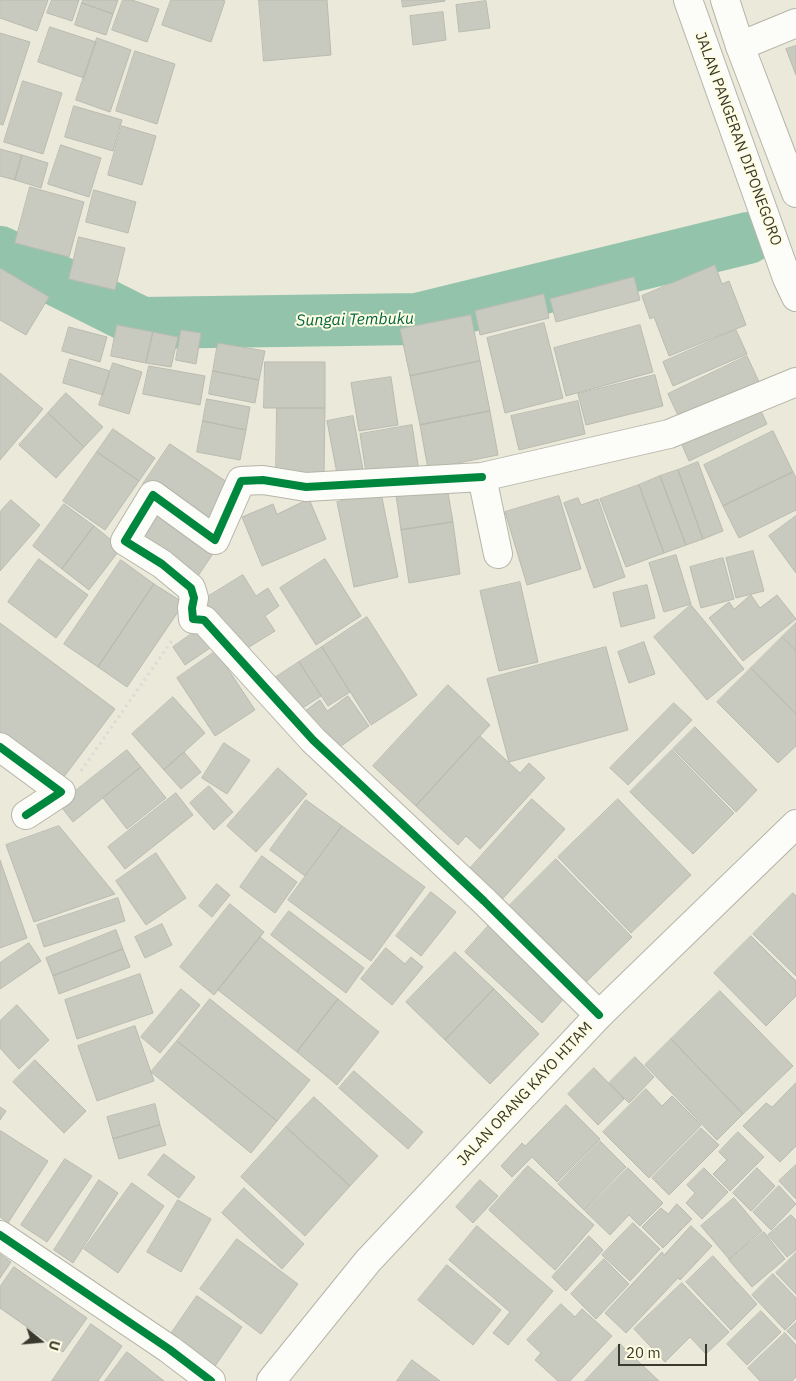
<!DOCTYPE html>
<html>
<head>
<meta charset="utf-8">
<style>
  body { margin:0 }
  #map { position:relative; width:796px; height:1381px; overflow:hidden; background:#ebe9da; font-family:"IBM Plex Sans",sans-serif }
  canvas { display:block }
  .north { position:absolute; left:15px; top:1316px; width:50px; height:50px; -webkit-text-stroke:4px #fefde1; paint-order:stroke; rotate:107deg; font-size:14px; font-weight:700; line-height:20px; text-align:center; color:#39392e }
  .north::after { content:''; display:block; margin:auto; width:18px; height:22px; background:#39392e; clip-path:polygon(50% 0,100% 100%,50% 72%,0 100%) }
  .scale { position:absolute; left:618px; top:1344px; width:89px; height:22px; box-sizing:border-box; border:2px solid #39392e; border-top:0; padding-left:6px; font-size:15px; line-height:18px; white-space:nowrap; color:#39392e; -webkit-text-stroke:4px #fefde1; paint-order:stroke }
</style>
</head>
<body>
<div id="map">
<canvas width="796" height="1381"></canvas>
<div class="north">U</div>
<div class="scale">20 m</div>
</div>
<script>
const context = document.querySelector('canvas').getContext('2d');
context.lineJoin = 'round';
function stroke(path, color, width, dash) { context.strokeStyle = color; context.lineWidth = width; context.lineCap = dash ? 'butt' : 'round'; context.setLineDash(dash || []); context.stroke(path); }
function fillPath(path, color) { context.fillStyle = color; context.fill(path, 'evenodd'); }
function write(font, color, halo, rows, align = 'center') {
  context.font = font + ' "IBM Plex Sans",sans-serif'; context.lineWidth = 4; context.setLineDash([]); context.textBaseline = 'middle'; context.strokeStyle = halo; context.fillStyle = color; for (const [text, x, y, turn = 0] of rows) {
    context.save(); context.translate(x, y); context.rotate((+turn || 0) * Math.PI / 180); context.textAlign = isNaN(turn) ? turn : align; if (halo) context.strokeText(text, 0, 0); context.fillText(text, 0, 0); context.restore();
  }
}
const river = new Path2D(`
  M0,252L142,323L417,319L748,238`);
const building = new Path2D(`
  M0,0H48L37,31L0,18Z
  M52,0H79L72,21L47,13Z
  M83,0H118L113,14L82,3Z
  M123,0H132L159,9L147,42L112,30Z
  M171,0H221L225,1L211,42L162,25Z
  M259,0H327L331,55L264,61Z
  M402,0H445V1L403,7Z
  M486,1L490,28L459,32L456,5Z
  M82,3L113,14L106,35L75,25Z
  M443,12L446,40L413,45L410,16Z
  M50,27L96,42L84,78L38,62Z
  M0,33L30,42L3,125L0,124Z
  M97,38L131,50L110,112L76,100Z
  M796,46V75L786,49Z
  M135,51L175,64L157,124L116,111Z
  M23,81L62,93L43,154L4,142Z
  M74,106L122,120L113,151L65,137Z
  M122,126L156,136L142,185L108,175Z
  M61,145L101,158L89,197L48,184Z
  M0,149L22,155L15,180L0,176Z
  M22,155L48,163L41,188L15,180Z
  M30,187L84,202L69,257L15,243Z
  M94,190L136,202L128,233L86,222Z
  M79,237L125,248L115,290L69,279Z
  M715,265L722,284L729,281L746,325L669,356L654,317L650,319L642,296Z
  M0,268L49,297L26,335L0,320Z
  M634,277L640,300L556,322L550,299Z
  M544,294L549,318L480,335L475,311Z
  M471,315L480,361L410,376L400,329Z
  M544,323L563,398L505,413L487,338Z
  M117,325L153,332L146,363L111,356Z
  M640,325L653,372L566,396L554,348Z
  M69,327L107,337L100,362L62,351Z
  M181,330L201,333L196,364L176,360Z
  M736,330L747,354L673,386L663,362Z
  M153,332L178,337L171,367L146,363Z
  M218,343L265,351L259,380L213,371Z
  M747,356L761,386L682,424L668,394Z
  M70,359L110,371L103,395L63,383Z
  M480,361L490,411L420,425L410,376Z
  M265,362H325V408H264Z
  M113,363L142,372L129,414L99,405Z
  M149,366L205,376L200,405L143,394Z
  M213,371L259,380L255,403L209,394Z
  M0,373L43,409L0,460Z
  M655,375L663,406L586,425L578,394Z
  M391,377L398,425L359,431L351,383Z
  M66,393L103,427L84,447L48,413Z
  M207,399L250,407L246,430L203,421Z
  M578,401L585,434L519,450L511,416Z
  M757,402L767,424L689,461L679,438Z
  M277,408H325L324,474L276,473Z
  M490,411L498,455L428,469L420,425Z
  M48,413L84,447L56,478L19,445Z
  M353,416L364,475L338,479L327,421Z
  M203,421L246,430L240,460L197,452Z
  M412,425L419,471L367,479L360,434Z
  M113,429L155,458L139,481L97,452Z
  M773,431L793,472L723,506L704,465Z
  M170,444L233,486L206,526L143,484Z
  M97,452L139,481L105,530L63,501Z
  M698,462L723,531L703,539L678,470Z
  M678,470L703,539L686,545L660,476Z
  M793,472L796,478V510L739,538L723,506Z
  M660,476L686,545L664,553L639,485Z
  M639,485L664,553L626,567L600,499Z
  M447,487L453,522L401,530L396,495Z
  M381,493L398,577L354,587L337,502Z
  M559,496L581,569L527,585L505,512Z
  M578,498L581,505L598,499L625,577L594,588L564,503Z
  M309,499L326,539L262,566L242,517L273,504L277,514Z
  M11,500L40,525L0,571V512Z
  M64,504L94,526L62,569L33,546Z
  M155,504L218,546L196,579L132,537Z
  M796,516V573L769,536Z
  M453,522L460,574L409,583L401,530Z
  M94,526L121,548L89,590L62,569Z
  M753,551L764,591L736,598L726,558Z
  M676,555L691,604L664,612L649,563Z
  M723,558L734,599L701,608L690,567Z
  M39,559L88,595L56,638L8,602Z
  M325,559L361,616L316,645L280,588Z
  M121,560L154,584L98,667L64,644Z
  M243,575L256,596L268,588L279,606L265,616L275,631L238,654L204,599Z
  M520,582L538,662L499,671L480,591Z
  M154,584L184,603L127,687L98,667Z
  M647,585L655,618L621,627L613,593Z
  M751,595L760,608L777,595L796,619L743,661L709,618L729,602L734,609Z
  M691,605L744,669L707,700L654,637Z
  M367,617L417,695L371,725L322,647Z
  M0,623L115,709L60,782L0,737Z
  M796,623V651L782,637Z
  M200,628L213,646L185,665L173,647Z
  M782,637L796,651V714L751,668Z
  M644,642L655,674L629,683L618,652Z
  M322,647L350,692L328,706L299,662Z
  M606,647L628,730L509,762L487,679Z
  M216,651L255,710L215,736L177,678Z
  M299,662L321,696L298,711L276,677Z
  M751,668L796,714V746L778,763L717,702Z
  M448,685L490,725L416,806L373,766Z
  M348,696L369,726L330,754L301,714L320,700L327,711Z
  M173,697L205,733L164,770L132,734Z
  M674,703L692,720L628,785L610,768Z
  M695,727L757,790L736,812L673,749Z
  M480,736L520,773L529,763L545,778L480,849L466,836L458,845L416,806Z
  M224,743L250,760L227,794L202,778Z
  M127,750L141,767L73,822L59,804Z
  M672,750L734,813L693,854L630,792Z
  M184,752L201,772L181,789L164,770Z
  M141,767L166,798L127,829L103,798Z
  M278,768L307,794L256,852L227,826Z
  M209,786L233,812L214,830L190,803Z
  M176,793L193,815L125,869L108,847Z
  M532,799L565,829L498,904L465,874Z
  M618,799L691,875L631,933L558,857Z
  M306,800L342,826L305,876L270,850Z
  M59,826L115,894L34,922L6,845Z
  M342,826L425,887L371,961L288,900Z
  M156,853L186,898L146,925L116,881Z
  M262,856L297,882L275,913L240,887Z
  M556,859L632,937L581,987L506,909Z
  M0,860L27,938L0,948Z
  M217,884L230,895L212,917L199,906Z
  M431,892L456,912L421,956L396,936Z
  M793,893L796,896V976L753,934Z
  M118,898L125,921L44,947L37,925Z
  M230,904L264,932L214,995L180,967Z
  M289,911L364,968L346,993L271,935Z
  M491,923L568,994L542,1023L465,952Z
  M162,924L172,945L145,958L135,937Z
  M116,930L123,949L53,976L46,958Z
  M751,936L796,981V996L766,1026L714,973Z
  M260,937L338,999L297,1052L218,990Z
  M29,943L41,961L0,989V963Z
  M386,948L405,964L411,957L423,967L392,1005L361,979Z
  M123,949L130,967L59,994L53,976Z
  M455,952L494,989L445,1040L406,1002Z
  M140,974L153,1013L77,1039L65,1000Z
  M181,989L200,1005L160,1053L141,1037Z
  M494,989L539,1034L490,1084L445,1040Z
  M720,991L793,1066L743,1114L671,1039Z
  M210,999L310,1080L277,1121L177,1041Z
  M338,999L379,1032L337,1085L297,1052Z
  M17,1005L49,1040L19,1069L0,1048V1021Z
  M135,1026L154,1081L97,1101L78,1046Z
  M671,1039L743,1114L717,1140L645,1065Z
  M177,1041L277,1121L251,1153L151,1072Z
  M635,1057L654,1077L629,1103L609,1083Z
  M35,1060L86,1111L64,1133L13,1082Z
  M594,1068L624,1099L598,1125L568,1094Z
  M354,1071L423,1132L408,1149L339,1088Z
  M796,1083V1146L780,1162L743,1126L766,1103L772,1107Z
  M646,1089L662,1106L672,1096L701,1125L649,1178L603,1132Z
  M314,1097L378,1156L350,1186L286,1127Z
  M155,1104L160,1125L113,1139L107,1117Z
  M566,1105L600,1139L557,1182L532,1157L512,1177L501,1166L522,1143L525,1146Z
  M0,1107L6,1111L0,1120Z
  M160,1125L166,1145L119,1159L113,1139Z
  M286,1127L350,1186L305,1236L241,1177Z
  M701,1128L719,1145L669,1195L652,1178Z
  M1,1131L48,1161L8,1223L0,1217V1133Z
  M738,1132L764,1157L730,1191L713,1174L727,1160L719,1152Z
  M600,1141L626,1167L584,1210L558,1184Z
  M164,1154L195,1177L179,1198L148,1175Z
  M65,1159L92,1176L47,1242L21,1225Z
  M796,1165V1199L779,1181Z
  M528,1166L594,1225L555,1270L489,1210Z
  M628,1168L663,1203L640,1226L629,1215L610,1235L585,1211Z
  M704,1168L728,1192L702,1219L686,1203L695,1193L687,1185Z
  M757,1168L775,1186L751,1211L733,1193Z
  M99,1180L118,1193L73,1263L54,1250Z
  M480,1180L498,1196L473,1223L456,1207Z
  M132,1183L164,1206L118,1273L84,1249Z
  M779,1186L796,1204L771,1230L753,1212Z
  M244,1188L304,1244L282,1269L222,1213Z
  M734,1198L762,1231L729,1259L701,1226Z
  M178,1200L211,1219L181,1272L147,1252Z
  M677,1204L692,1219L663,1248L642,1227L661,1208L668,1214Z
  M791,1215L796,1220V1250L787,1257L768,1235Z
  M633,1223L660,1249L630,1281L602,1255Z
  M477,1226L553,1291L508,1345L493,1333L510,1312L449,1260Z
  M691,1226L712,1246L680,1280L678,1278L626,1333L605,1313L662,1252L664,1255Z
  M764,1232L785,1259L752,1287L729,1260Z
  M589,1236L603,1250L566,1291L552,1277Z
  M237,1239L298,1284L261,1334L200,1289Z
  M796,1253V1294L776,1273Z
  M0,1254L11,1262L0,1278Z
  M713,1256L757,1304L731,1330L686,1282Z
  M604,1259L629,1284L596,1319L571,1294Z
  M447,1265L501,1310L473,1345L418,1300Z
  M14,1267L87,1318L63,1352L0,1308V1287Z
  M773,1274L796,1298V1319L785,1330L752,1295Z
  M682,1283L729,1332L706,1354L690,1337L665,1362L634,1329Z
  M197,1296L242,1327L213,1369L168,1338Z
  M561,1304L575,1317L582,1309L612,1336L570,1381H558L535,1360L541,1353L527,1340Z
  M761,1311L781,1332L747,1365L727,1344Z
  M796,1323V1340L787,1331Z
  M91,1324L122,1346L98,1381H52Z
  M785,1333L796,1345V1377L792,1381H760L748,1368Z
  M620,1344L659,1381H585Z
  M127,1352L164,1381H105Z
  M412,1360L440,1381H397Z`);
const path = new Path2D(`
  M81,771L173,639`);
const minor = new Path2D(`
  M740,46L796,23
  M482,477L306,487L263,480L241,481L215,540L153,495L125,541L162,564L191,588L194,598L192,608L193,619L204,620L313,740L484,901L599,1015
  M498,554L482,477L669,434L796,382
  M0,747L61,792L26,815
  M0,1235L169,1349L211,1381`);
const major = new Path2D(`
  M688,0L787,278L796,297
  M725,0L740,46L796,193
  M271,1381L368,1261L599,1015L796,824`);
const cycleway = new Path2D(`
  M482,477L306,487L263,480L241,481L215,540L153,495L125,541L162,564L191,588L194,598L192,608L193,619L204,620L313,740L484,901L599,1015
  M0,747L61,792L26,815
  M0,1235L169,1349L211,1381`);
const streetNames = [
  ["JALAN PANGERAN DIPONEGORO",738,139,70],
  ["JALAN ORANG KAYO HITAM",525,1094,-47]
];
const waterNames = [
  ["Sungai Tembuku",355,320,-1]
];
stroke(river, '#93c4ab', 52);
fillPath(building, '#c8cabf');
stroke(building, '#babbb0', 1);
stroke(minor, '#b6b5a9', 30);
stroke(major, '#b6b5a9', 30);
stroke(path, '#dbdbd7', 3, [2.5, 4]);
stroke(minor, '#fcfcf9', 28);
stroke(major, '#fcfcf9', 28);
stroke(cycleway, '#00873e', 8);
write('15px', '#39392e', '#fefde1', streetNames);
write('italic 16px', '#006347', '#fefde1', waterNames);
</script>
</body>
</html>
